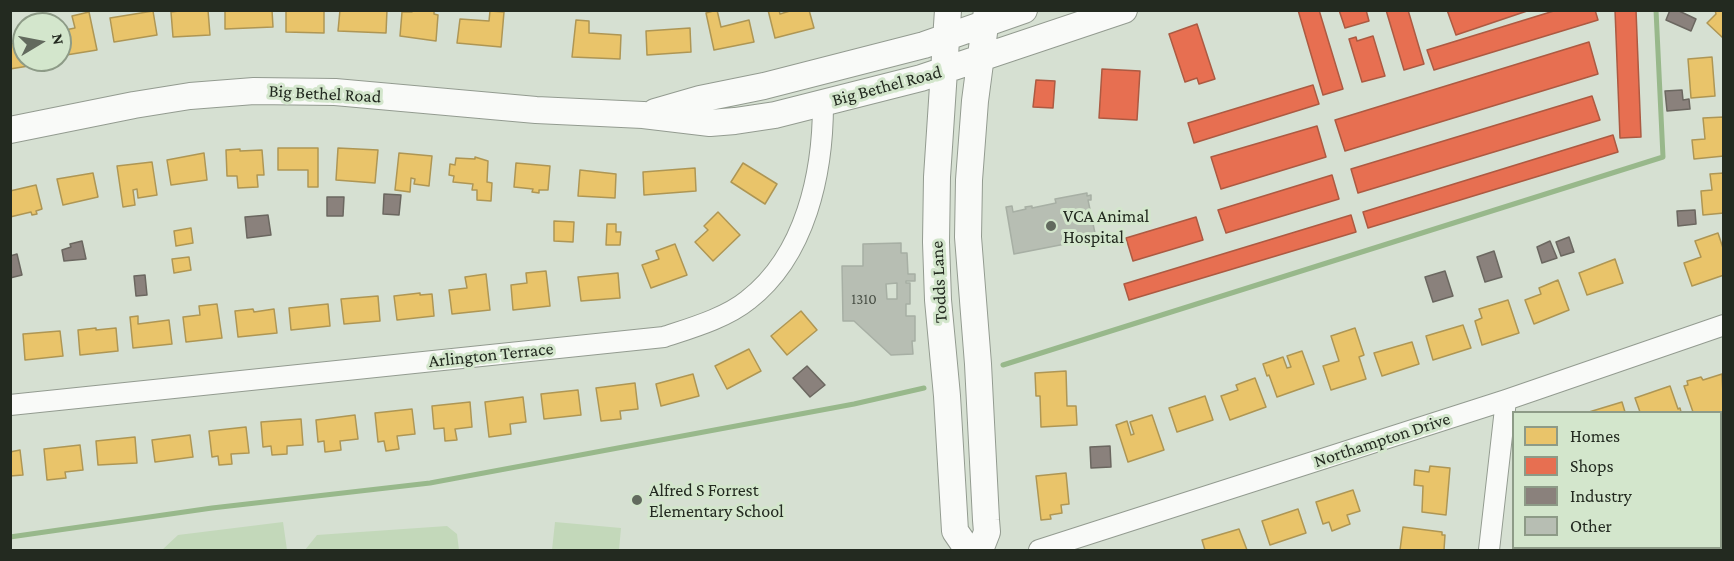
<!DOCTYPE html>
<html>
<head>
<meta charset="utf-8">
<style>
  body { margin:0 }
  #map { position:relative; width:1734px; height:561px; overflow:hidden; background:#d6e0d2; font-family:"Crimson Pro",serif }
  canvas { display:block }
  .frame { position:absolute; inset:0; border:12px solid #232a20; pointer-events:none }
  .legend { position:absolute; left:1512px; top:411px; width:210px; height:138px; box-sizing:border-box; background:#d3e6cc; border:2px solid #8d9b87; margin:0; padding:8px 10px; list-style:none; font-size:18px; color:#232a20 }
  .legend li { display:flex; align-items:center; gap:12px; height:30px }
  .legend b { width:30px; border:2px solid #8d9b87 }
  .north { position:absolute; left:12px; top:12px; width:60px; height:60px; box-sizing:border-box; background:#d3e6cc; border:2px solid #8d9b87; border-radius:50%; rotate:80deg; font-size:16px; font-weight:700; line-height:24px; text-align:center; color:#232a20 }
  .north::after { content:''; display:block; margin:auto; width:21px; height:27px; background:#626a5e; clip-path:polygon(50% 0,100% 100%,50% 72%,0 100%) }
</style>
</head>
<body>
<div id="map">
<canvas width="1734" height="561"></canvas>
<div class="frame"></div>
<ul class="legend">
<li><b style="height:16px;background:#e9c46a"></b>Homes</li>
<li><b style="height:16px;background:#e76f51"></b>Shops</li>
<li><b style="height:16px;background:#8a817c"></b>Industry</li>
<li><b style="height:16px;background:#b7beb3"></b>Other</li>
</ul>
<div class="north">N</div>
</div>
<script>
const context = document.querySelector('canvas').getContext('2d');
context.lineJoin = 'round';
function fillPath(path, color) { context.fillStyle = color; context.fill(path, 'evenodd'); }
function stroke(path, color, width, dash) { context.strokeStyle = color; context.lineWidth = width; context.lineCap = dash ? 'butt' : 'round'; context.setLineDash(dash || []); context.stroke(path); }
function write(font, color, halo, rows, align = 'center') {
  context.font = font + ' "Crimson Pro",serif'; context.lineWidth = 6; context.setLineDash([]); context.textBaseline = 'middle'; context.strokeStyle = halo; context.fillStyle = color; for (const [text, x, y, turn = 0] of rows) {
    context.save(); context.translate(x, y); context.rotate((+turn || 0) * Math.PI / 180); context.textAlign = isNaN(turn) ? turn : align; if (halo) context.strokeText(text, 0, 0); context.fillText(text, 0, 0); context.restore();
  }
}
const green = new Path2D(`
  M283,522L287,550H162L178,535Z
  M555,522L621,528L619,550H552Z
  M447,526L457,534L459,550H305L317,535Z`);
const homes = new Path2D(`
  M187,10H208L210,35L173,37L171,12Z
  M225,10H272L273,27L225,29Z
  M286,10H324V33L286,32Z
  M340,10H387L386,33L338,31Z
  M412,10H434V14L438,15L436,41L400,36L402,12H412Z
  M717,10L721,27L749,20L754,42L714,50L706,13Z
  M768,10H779L780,14L793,10H809L814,28L775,38Z
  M1715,10H1724L1723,38L1707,23L1716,14Z
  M153,11L157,35L114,42L110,18Z
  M490,11L504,12L501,47L457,43L460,19L489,21Z
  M89,12L97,50L60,56V31L75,28L72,16Z
  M576,20L589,21V33L621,35L620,59L572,57Z
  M690,28L691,52L647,55L646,31Z
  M24,41V60H40L41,64L10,69V44Z
  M1712,57L1715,96L1691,98L1688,59Z
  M1724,117V156L1694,159L1692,140L1705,139L1703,118Z
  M278,148H318V187H308V170H278Z
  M338,148L378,150L375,183L336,180Z
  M240,149V151L262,150L264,175H257L258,187L238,188L237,176H227L226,150Z
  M204,153L207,180L171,185L167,160Z
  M399,153L432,156L429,186L414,184L415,179L411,178L410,192L395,190Z
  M475,157L488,161L487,182L492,183L491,201L477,200V190H472L473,184L453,182L454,176L449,175L450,164L455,165L456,158L475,159Z
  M152,162L157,195L138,198L137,189L133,190L135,205L123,207L117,166Z
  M516,163L550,166L548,190H539V193L532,192L533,189L514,187Z
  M743,163L777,184L765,204L731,182Z
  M695,168L696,191L644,195L643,172Z
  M580,170L616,174L615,198L578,196Z
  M93,173L98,197L63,205L57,179Z
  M1724,173V213L1703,215L1701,191L1712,190L1710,174Z
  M36,185L42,209L36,211L37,214L32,215L31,212L10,217V191Z
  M718,212L740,235L713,261L695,242L708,230L704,226Z
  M554,221L574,222L573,242L554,241Z
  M607,224H616V232H621L620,245H606Z
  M191,228L193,243L176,246L174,231Z
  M1718,233L1724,251V275L1692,286L1684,263L1701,257L1695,241Z
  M675,244L687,275L651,288L642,265L659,259L656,251Z
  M189,257L191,270L174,273L172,259Z
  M1615,259L1623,283L1587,295L1579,273Z
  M546,271L550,306L513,310L511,285L527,283L526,273Z
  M618,273L620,298L581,301L578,277Z
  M486,274L490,310L452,314L449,290L467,288L465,277Z
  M1558,280L1569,310L1534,324L1525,300L1541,294L1539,288Z
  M420,293V295L432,294L434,316L397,320L394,296Z
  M378,296L380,321L344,324L341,299Z
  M1508,300L1519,333L1482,345L1475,321L1482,318L1479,309Z
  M217,304L222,338L186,342L183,317L200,315L199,306Z
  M328,304L330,326L291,330L289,308Z
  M253,309L254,312L274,309L277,333L238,337L235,311Z
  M801,311L817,330L787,355L771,336Z
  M138,316V324L169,320L172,344L133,348L130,317Z
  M1463,325L1471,348L1433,360L1426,336Z
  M96,328V330L116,328L118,351L80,355L78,330Z
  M1355,328L1364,355L1359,357L1366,379L1331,390L1323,366L1339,361L1331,336Z
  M60,331L63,356L25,360L23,334Z
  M1412,342L1419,364L1382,376L1374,353Z
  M749,349L761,371L727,389L715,366Z
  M1302,351L1314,384L1277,397L1269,375L1267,376L1263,364L1283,357L1287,368L1291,367L1287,356Z
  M1066,371L1067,406H1076L1077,425L1041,427L1040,396H1036L1035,373Z
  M693,374L699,396L661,406L656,384Z
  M1722,374L1724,415L1720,416V412H1693L1684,386L1688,385L1687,381L1701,377L1703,380Z
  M1255,378L1266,407L1230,420L1221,396L1238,390L1236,385Z
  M635,383L638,409L620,411L621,419L601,421L596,388Z
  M1670,386L1678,409L1680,408L1681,412H1640L1635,398Z
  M578,390L581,415L544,419L541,394Z
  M1205,396L1213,420L1177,432L1169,408Z
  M523,397L526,422L510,424L511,434L489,437L485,402Z
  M470,402L472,427L455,429L457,440L445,441L444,428L434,429L432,406Z
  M1622,402L1625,412H1589Z
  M412,409L415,434L397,436L399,449L386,451L384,441L378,442L375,413Z
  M355,415L358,439L340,441L341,450L325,452L324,441L318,442L316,420Z
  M1152,415L1164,450L1128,462L1116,425L1127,421L1131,435L1134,434L1130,422Z
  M301,419L303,445L287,446V454L272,455L271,446L263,447L261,422Z
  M246,427L249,453L231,454L232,464L219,465L218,456L212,457L209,431Z
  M190,435L193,457L155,462L152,440Z
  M135,437L137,463L98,465L96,441Z
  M80,445L83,470L65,472L66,478L47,480L44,449Z
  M20,450L23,475L10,476V452Z
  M1430,466L1450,468L1446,515L1422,512L1423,486L1414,485L1415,470L1429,472Z
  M1066,473L1069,504L1061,505L1062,513L1050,515L1051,519L1041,520L1036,476Z
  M1353,490L1360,511L1347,515L1350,524L1332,531L1329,522L1323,524L1316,502Z
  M1720,493L1724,498V522L1720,523Z
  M1298,509L1306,533L1270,545L1262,521Z
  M1403,527L1442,532V535H1445L1444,550H1400Z
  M1239,529L1247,550H1205L1202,540Z
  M1581,548H1623L1624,550H1582Z`);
const shops = new Path2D(`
  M1298,10H1319L1343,89L1323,95Z
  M1339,10H1366L1369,21L1345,28Z
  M1386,10H1408L1424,64L1404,70Z
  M1447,10H1530L1456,35Z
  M1557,10H1595L1598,20L1434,70L1427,50Z
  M1615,10H1636L1641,137L1620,138Z
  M1197,24L1215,79L1199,84L1197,78L1185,82L1169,34Z
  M1373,36L1385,76L1362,82L1349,39L1356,37L1357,41Z
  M1589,42L1598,74L1345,151L1335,120Z
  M1102,69L1140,71L1137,120L1099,118Z
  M1036,80L1055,81L1053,108L1033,107Z
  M1313,85L1319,104L1194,143L1188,123Z
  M1592,96L1600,120L1358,193L1351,169Z
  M1317,126L1326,157L1221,189L1211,157Z
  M1613,135L1618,152L1368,228L1363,212Z
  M1332,175L1339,199L1226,233L1218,210Z
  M1351,215L1356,232L1129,300L1124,284Z
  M1196,217L1203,240L1133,261L1126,238Z`);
const industry = new Path2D(`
  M1670,10H1677L1696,19L1691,31L1666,20Z
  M1682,90L1683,100L1689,99L1690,109L1667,111L1665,91Z
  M384,194L401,195L399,215L383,214Z
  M327,197H344L343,216H327Z
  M1695,210L1696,224L1678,226L1677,211Z
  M268,215L271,235L247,238L245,217Z
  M1569,237L1574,252L1561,256L1556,242Z
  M82,241L86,259L64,261L62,250L71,247L70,244Z
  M1550,241L1557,258L1542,263L1537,247Z
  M1494,251L1502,277L1485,282L1477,257Z
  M17,254L22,275L10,278V256Z
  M1445,271L1453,296L1433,302L1425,277Z
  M145,275L147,295L136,296L134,276Z
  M807,366L825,385L810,397L793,378Z
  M1110,446L1111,467L1091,468L1090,447Z`);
const stream = new Path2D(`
  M1003,365L1663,157L1656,10
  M10,537L212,508L430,483L854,404L924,388`);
const building = new Path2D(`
  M1087,193V196L1091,195V200H1088L1096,238L1014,254L1006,207L1012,206L1013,212L1026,209L1025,207L1032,206V208L1056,203L1055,199Z
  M901,243V253H907L908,274H915V281H906V283H910V304H906V316H915V341H912L913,354L891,355L854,321H843L842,266H863V244ZM897,283V299H887L886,284Z`);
const minor = new Path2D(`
  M10,405L664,337C691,328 726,318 748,300C806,255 823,173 823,104
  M1039,550L1506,400L1724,325
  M1489,550L1506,400`);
const major = new Path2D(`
  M948,10L937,177L936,242L938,300L947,396L955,531L968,550
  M655,112L700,99L764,86L924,45L1024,10
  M10,130L134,105L190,96L254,91L335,92L536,110L643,115L710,123L735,121L775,115L921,78L1124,10
  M980,550L987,532L986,520L978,364L968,237L969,180L975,101L987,10`);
const markers = [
  [1051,226,6,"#626a5e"],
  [637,500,6,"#626a5e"]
];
const numberNames = [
  ["1310",864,299]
];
const streetNames = [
  ["Big Bethel Road",887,86,-15],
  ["Big Bethel Road",325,94,3],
  ["Todds Lane",939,282,-93],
  ["Arlington Terrace",491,355,-6],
  ["Northampton Drive",1382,440,-18]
];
const poiNames = [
  ["VCA Animal",1063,216],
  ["Hospital",1063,237],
  ["Alfred S Forrest",649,490],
  ["Elementary School",649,511]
];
fillPath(green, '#c3d8ba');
fillPath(homes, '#e9c46a');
stroke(homes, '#ae9654', 1.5);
fillPath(shops, '#e76f51');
stroke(shops, '#ac5a42', 1.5);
fillPath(industry, '#8a817c');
stroke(industry, '#6b6760', 1.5);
stroke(stream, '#98b88b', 5);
fillPath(building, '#b7beb3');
stroke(building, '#a7afa4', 1.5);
stroke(minor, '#939b90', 22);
stroke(major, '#939b90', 28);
stroke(minor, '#f9faf8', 20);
stroke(major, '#f9faf8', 26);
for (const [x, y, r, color] of markers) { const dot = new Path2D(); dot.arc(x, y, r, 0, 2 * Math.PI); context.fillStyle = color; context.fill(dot); stroke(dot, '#d3e6cc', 2); }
write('15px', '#484f45', null, numberNames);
write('18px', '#232a20', '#d3e6cc', streetNames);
write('18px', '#232a20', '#d3e6cc', poiNames, 'left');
</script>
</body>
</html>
